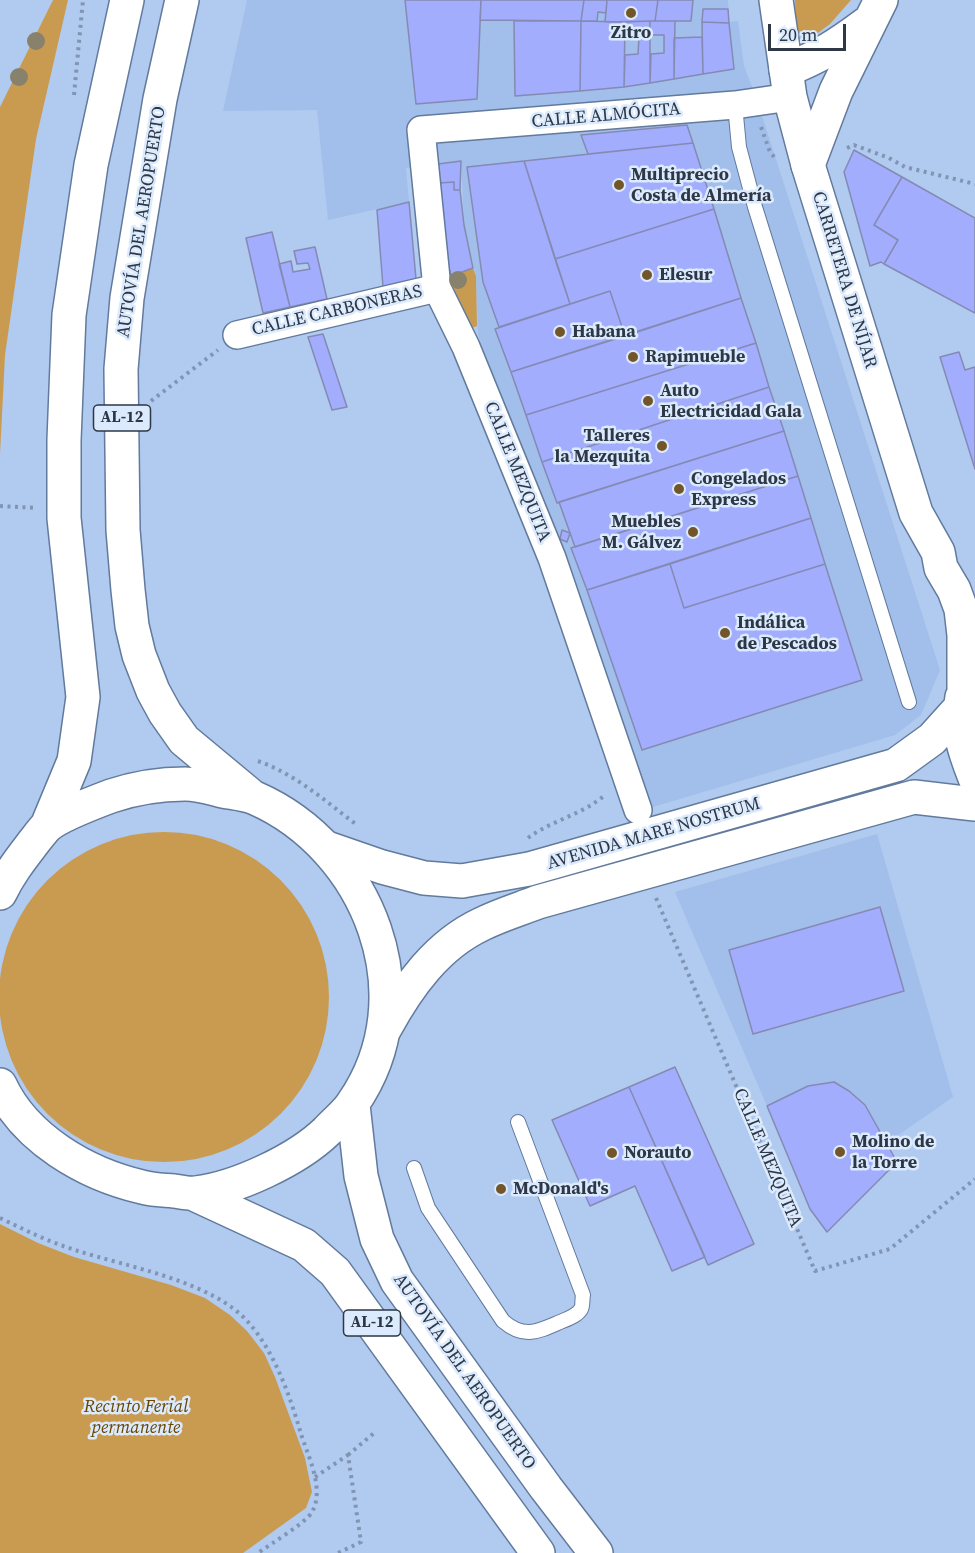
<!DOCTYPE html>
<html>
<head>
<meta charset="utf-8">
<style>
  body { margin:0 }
  #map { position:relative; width:975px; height:1553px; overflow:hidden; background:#b0caf0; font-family:"Source Serif 4",serif }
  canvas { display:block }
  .scale { position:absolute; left:768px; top:24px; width:78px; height:27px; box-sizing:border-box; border:3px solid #2d3746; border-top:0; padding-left:8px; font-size:18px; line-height:21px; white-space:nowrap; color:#2d3746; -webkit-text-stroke:4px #dceafd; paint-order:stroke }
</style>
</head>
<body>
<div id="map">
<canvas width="975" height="1553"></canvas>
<div class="scale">20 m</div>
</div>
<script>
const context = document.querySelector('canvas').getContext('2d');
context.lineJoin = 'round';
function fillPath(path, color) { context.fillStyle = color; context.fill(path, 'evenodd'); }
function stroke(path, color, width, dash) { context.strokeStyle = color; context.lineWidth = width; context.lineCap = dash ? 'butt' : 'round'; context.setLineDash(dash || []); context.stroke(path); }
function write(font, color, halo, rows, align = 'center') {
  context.font = font + ' "Source Serif 4",serif'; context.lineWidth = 5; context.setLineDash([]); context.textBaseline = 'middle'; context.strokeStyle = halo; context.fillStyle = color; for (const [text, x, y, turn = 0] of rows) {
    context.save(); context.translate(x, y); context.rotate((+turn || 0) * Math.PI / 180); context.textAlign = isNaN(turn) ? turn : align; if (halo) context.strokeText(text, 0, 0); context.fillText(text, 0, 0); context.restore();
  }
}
const built = new Path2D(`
  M247,0H728L729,22L738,21L744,66L757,100L940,670L921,715L895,735L646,809L478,335L476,276L464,225L461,161L406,168L409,202L328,220L317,110L223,111Z
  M877,834L953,1097L887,1143L865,1105L849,1091L834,1082L808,1086L767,1106L675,892Z`);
const green = new Path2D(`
  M53,0H68L36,139L5,355L0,454V107Z
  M795,0H851L830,24L811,38L796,32Z
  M473,268L476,276L477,326L464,331L451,276Z
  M-1 997a165 165 0 1 1 330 0a165 165 0 1 1-330 0Z
  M0,1224L38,1243L74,1257L171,1285L205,1298L230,1315L247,1331L264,1353L275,1377L305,1458L312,1492L306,1508L243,1553H0Z`);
const building = new Path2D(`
  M405,0H481L477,99L416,104Z
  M481,0H584L581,21L480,20Z
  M584,0H607L606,13L598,12L597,21H581Z
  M607,0H658L655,21L605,22Z
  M658,0H693L691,21H655Z
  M703,9H728L729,23L702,22Z
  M514,21H581L580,91L515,96Z
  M581,21L625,22L624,87L580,91Z
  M650,21H675L674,79L650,83L651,54L664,53V35H650Z
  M650,21V83L624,87L625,55L638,54L639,37L625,36V22Z
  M702,22L729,23L734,69L703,74Z
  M702,37L703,74L674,79V38Z
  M687,125L693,143L588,154L581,135Z
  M693,143L714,209L555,259L524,161Z
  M854,150L902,177L874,225L898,240L884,264L881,262L870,266L844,172Z
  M461,161L460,190H454V182L439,183L438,164Z
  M524,161L570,304L499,327L483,282L467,167Z
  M902,177L975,218V313L884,264L898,240L874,225Z
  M454,182V190H460L464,225L473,268L451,276L441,233L439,183Z
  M409,202L416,279L383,287L377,210Z
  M714,209L741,298L625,336L610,291L570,304L555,259Z
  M272,232L290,307L263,313L246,238Z
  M315,247L327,299L290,307L279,264L291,261L293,272L310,269L308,263L297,264L294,251Z
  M610,291L625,336L511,372L495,329Z
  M741,298L756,343L526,415L511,372Z
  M323,334L347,407L332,410L308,337Z
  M756,343L769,387L542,462L526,415Z
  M959,352L965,370L975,367V469L940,357Z
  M769,387L784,431L557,503L542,462Z
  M784,431L798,476L575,547L559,502Z
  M798,476L811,518L587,590L571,548Z
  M811,518L825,564L684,608L670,564Z
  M562,530L570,533L567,542L560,539Z
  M670,564L684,608L825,564L862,680L642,750L587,590Z
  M880,907L904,991L753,1034L729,950Z
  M675,1067L754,1244L708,1265L629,1087Z
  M834,1082L849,1091L865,1105L897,1162L827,1232L810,1209L767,1106L808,1086Z
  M629,1087L705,1257L672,1271L635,1186L590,1206L552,1120Z`);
const path = new Path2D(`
  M74,95L83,0
  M761,127L770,152L775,158
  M847,148L854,145L889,158L905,167L975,184
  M151,401L218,350
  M0,506L37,508
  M258,761C297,775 325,801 357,825
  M528,838C552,820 582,815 605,795
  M656,898L815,1271L890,1249L975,1179
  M0,1218C25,1230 49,1242 75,1250C127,1267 213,1281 249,1323C275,1353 290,1396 301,1434C308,1456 325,1489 312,1512C307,1522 269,1545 258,1553
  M348,1455L374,1433
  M315,1477L348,1455L361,1542L338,1553`);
const lane = new Path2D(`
  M735,105L739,147L755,207L909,702
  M414,1168L428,1208L503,1321C524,1339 537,1332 560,1322C567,1319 577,1316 581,1309C583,1306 582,1299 583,1295L518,1122`);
const street = new Path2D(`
  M237,335L437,288
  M638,810L552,558L466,347L437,288L421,130L735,105L790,97`);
const secondary = new Path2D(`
  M786,70C819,57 838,45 866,24
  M808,165L836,91L881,0`);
const primary = new Path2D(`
  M776,0L790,97L808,165L916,513L938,552L941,568L954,590L961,609L964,635V688
  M962,697C956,728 964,750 975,778
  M327,848L382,867L424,878L462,881L529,869L896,765L932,739L960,708
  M385,1028C408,986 437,945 482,924C500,915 520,909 538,902L914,797L975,804`);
const highway = new Path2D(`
  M182,0L160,99L127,298L121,369L123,530L128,590L132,626L139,655L153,691L165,713L184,740L249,794
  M47,826L74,761L83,697L64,518V440L69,315L91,165L127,0
  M0,893C9,874 20,860 33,843C37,838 42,831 47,826C59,816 95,802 111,796C135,788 160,784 185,784C198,784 211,788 223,791C233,793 245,794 255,798C369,848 427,996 353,1103C347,1113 335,1122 327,1131C297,1160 237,1188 196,1193C189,1194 181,1192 174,1191C163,1190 152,1190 142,1187C86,1174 25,1139 0,1085
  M353,1105L361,1176L377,1239L397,1281L546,1488L596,1553
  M194,1194L304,1245L335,1272L538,1553`);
const trees = [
  [36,41],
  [19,77],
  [458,280]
];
const markers = [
  [631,13,6,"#725629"],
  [619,185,6,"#725629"],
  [647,275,6,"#725629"],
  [560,332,6,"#725629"],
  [633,357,6,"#725629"],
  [648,401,6,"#725629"],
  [662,446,6,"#725629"],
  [679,489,6,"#725629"],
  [693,532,6,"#725629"],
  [725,633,6,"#725629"],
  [840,1152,6,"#725629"],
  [612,1153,6,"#725629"],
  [501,1189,6,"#725629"]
];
const shields = [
  [122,418,57],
  [372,1323,57]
];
const shieldNames = [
  ["AL-12",122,418],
  ["AL-12",372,1323]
];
const poiNames = [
  ["Zitro",631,33,"center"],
  ["Multiprecio",631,175],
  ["Costa de Almería",631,196],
  ["Elesur",659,275],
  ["Habana",572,332],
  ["Rapimueble",645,357],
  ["Auto",660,391],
  ["Electricidad Gala",660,412],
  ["Talleres",650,436,"right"],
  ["la Mezquita",650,457,"right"],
  ["Congelados",691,479],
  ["Express",691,500],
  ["Muebles",681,522,"right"],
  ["M. Gálvez",681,543,"right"],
  ["Indálica",737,623],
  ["de Pescados",737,644],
  ["Molino de",852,1142],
  ["la Torre",852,1163],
  ["Norauto",624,1153],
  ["McDonald's",513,1189]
];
const streetNames = [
  ["CALLE ALMÓCITA",606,116,-5],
  ["AUTOVÍA DEL AEROPUERTO",142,222,-81],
  ["CARRETERA DE NÍJAR",844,280,73],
  ["CALLE CARBONERAS",337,311,-13],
  ["CALLE MEZQUITA",517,472,68],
  ["AVENIDA MARE NOSTRUM",654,834,-16],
  ["CALLE MEZQUITA",767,1158,67],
  ["AUTOVÍA DEL AEROPUERTO",464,1372,55]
];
const parkNames = [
  ["Recinto Ferial",136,1407],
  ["permanente",136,1428]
];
fillPath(built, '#a1bfea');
fillPath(green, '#c99b51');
fillPath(building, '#a2adfe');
stroke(building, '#848ab2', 1.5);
stroke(lane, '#627a9c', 16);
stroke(street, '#627a9c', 30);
stroke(secondary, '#627a9c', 36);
stroke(primary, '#627a9c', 36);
stroke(highway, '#627a9c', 36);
stroke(path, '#8195b3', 4, [3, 4.5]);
stroke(lane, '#fff', 14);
stroke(street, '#fff', 27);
stroke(secondary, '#fff', 33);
stroke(primary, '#fff', 33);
stroke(highway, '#fff', 33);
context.fillStyle = '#88816c';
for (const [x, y] of trees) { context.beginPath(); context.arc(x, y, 9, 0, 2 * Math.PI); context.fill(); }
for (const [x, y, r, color] of markers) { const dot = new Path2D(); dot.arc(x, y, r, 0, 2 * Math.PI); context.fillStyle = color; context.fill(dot); stroke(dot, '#dceafd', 2); }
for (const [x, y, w] of shields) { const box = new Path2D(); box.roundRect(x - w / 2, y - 13, w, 26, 4.5); context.fillStyle = '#dceafd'; context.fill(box); stroke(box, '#2d3746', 1.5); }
write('bold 16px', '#2d3746', null, shieldNames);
write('bold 18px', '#2d3746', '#dceafd', poiNames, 'left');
write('18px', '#2d3746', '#dceafd', streetNames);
write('italic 18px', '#684600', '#dceafd', parkNames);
</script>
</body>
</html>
